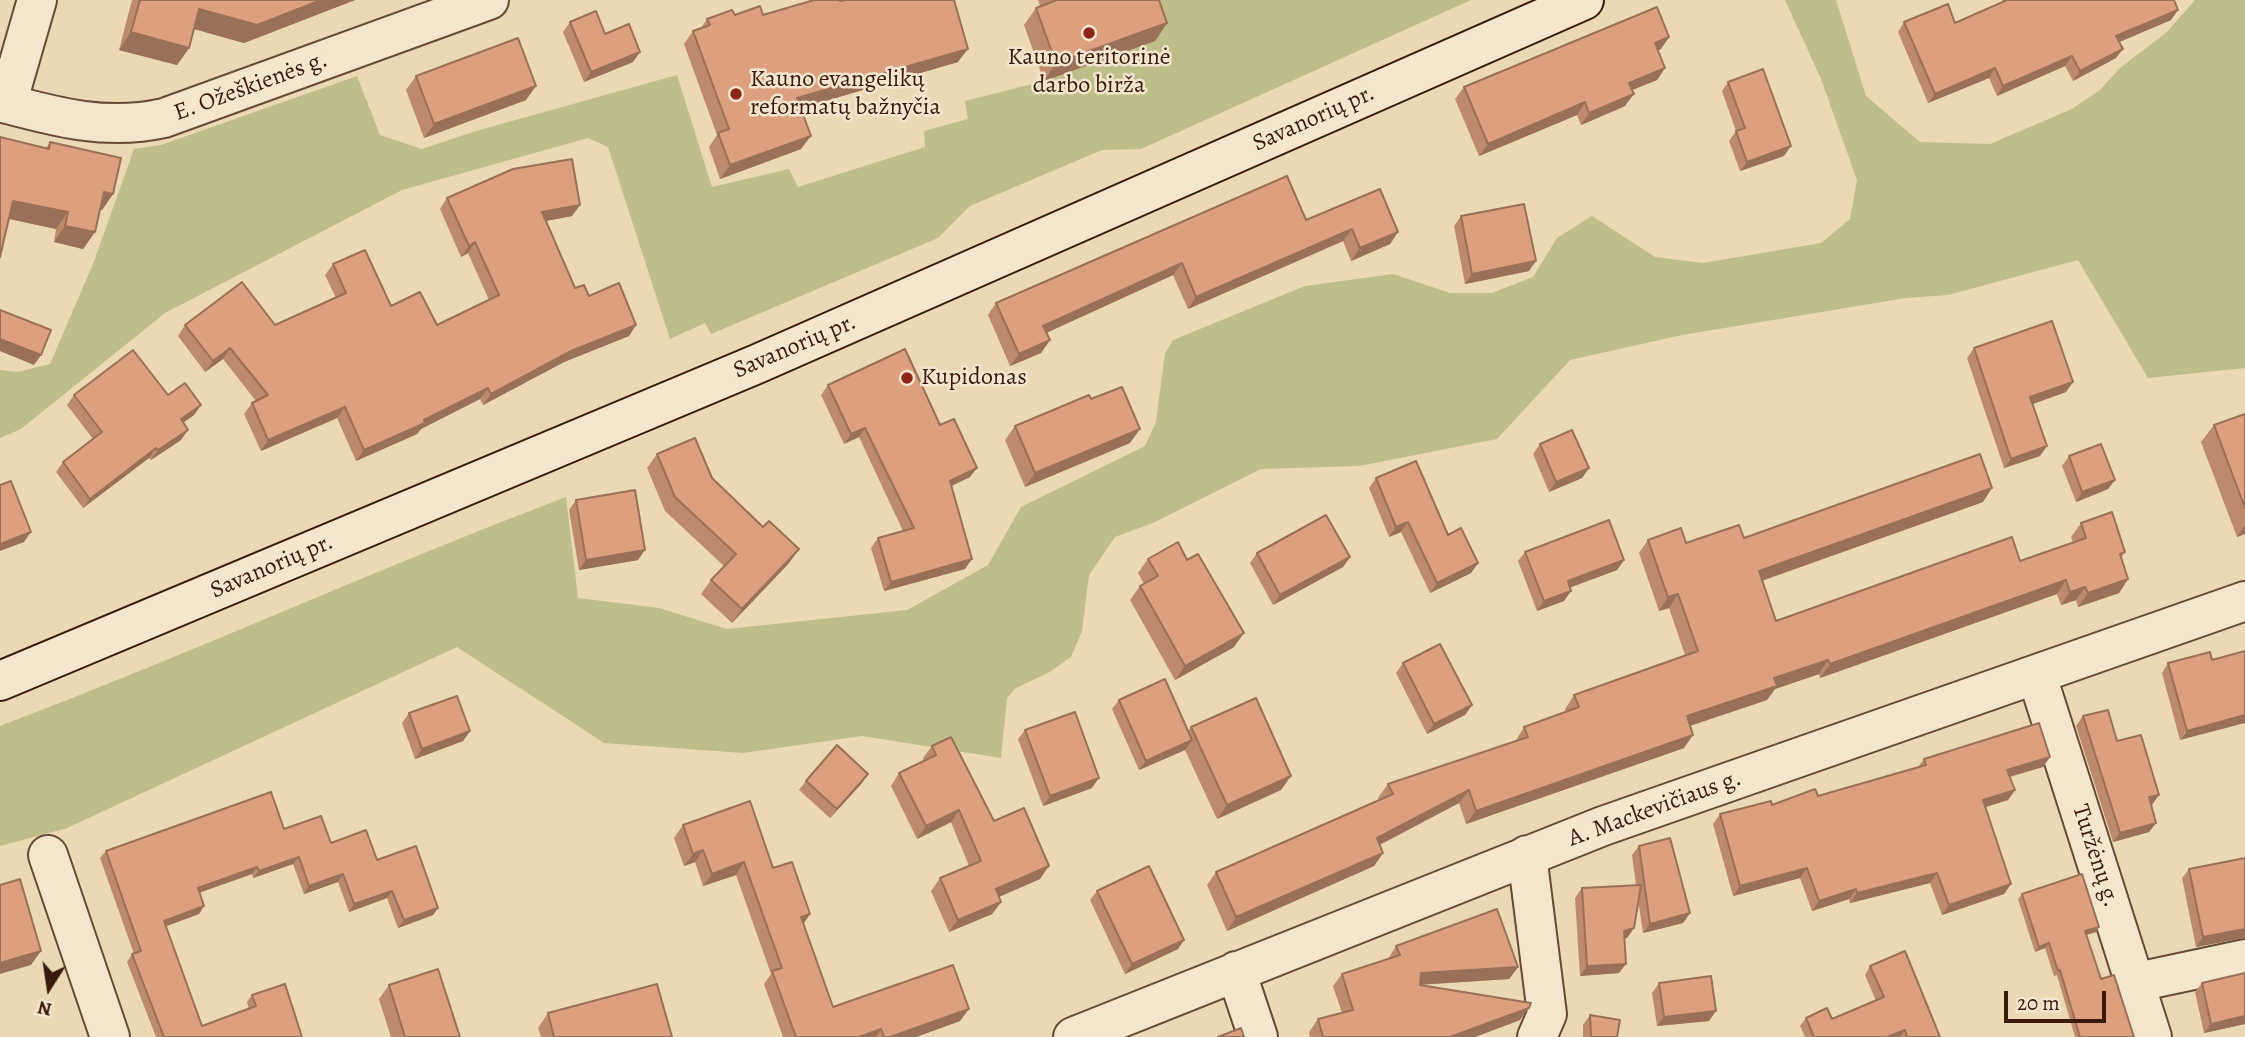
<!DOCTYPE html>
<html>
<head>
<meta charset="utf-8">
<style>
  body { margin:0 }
  #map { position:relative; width:2245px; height:1037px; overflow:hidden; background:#ebd9b4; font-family:Alegreya,serif }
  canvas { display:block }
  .north { position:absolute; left:14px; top:953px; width:70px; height:70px; -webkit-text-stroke:5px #f2e6ce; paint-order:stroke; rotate:192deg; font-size:19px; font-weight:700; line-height:28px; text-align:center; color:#3b1a0b }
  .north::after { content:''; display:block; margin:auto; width:24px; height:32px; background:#3b1a0b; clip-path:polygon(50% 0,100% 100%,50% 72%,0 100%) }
  .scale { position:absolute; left:2004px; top:991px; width:102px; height:32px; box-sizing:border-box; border:4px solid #3b1a0b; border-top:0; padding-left:9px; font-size:21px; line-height:24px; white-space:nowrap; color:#3b1a0b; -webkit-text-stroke:5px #f2e6ce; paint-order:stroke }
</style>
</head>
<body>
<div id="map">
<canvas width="2245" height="1037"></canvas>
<div class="north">N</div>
<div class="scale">20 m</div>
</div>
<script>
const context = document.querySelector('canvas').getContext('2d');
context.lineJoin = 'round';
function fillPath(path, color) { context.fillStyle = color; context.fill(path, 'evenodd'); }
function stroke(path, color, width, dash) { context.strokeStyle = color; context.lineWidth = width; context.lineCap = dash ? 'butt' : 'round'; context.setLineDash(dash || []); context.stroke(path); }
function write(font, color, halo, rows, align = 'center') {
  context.font = font + ' Alegreya,serif'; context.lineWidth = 5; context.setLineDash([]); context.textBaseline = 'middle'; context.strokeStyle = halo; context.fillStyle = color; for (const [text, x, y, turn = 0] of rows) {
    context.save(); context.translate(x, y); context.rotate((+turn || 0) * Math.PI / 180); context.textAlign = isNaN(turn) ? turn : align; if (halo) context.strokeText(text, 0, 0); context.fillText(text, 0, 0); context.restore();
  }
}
const green = new Path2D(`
  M1140,0H1471L1141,149L1102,150L970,206L938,238L711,334L705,323L670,339L608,147L588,138L402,190L165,313L21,429L0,438V370L18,372L50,364L93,264L134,149L161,145L357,76L380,135L422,149L476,131L677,75L712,187L789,169L798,187L925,147L924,131L968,119L965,101L1044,81L1155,41Z
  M1785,0H1836L1866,96L1920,142L1990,144L2072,109L2100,90L2120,68L2167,32L2195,0H2245V368L2148,378L2078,260L1948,295L1906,298L1682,335L1570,360L1497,439L1359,466L1261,469L1153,523L1115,537L1089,575L1082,631L1071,657L1048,673L1016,688L1007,698L1001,758L862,736L743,753L604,743L457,647L67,828L0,846V726C190,654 376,569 566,497L578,598L659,608L727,629L907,610L988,565L1021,507L1145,446L1156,422L1165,353L1173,340L1305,286L1393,274L1450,293H1492L1533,277L1557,238L1592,216L1655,257L1703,263L1821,243L1850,219L1857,180L1821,79Z`);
const street = new Path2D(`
  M0,102C56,117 106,131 164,118L489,0
  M7,104L37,0
  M2037,676L2152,1037
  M48,855L110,1037
  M1527,855L1547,1014L1537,1037
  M1236,971L1258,1037
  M2137,982L2245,959
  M1073,1037L1603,826L2245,601`);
const secondary = new Path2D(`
  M0,681L757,364L1584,0`);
const wall = new Path2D(`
  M132,0H355L244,43L194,29L189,48L177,65L119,50Z
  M1038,0H1159L1167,23L1155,41L1044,81L1024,25L1036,8L1040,6Z
  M2002,0H2174L2171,20L2119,42L2116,58L2073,81L2065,66L1997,96L1989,78L1928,103L1898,32L1904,22L1955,23L2003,2Z
  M840,1L958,62L801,108V149L720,179L709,147L717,135L684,44L693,31L701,28L707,19L735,15H763Z
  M570,22L605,34L633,62L584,82L563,32Z
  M1669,37L1661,49L1658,51L1665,68L1657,80L1632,90L1625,106L1581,125L1577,115L1479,156L1455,99L1464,87Z
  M416,76L526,100L424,138L406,90Z
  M1728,82L1784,156L1740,171L1729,141L1736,131L1722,91Z
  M0,137L46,148L50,142L113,194L102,210H100L95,232L83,249L54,242L56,229L9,219Z
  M447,198L572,216L546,221L575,288L636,325L629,336L564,362L483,405L480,399L421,429L417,434L356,461L337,418L261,451L244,414L252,403L256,401L223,359L205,372L178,336L185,325H275L336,298L325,275L333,264L391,306L437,325L489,300L468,253L461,257L440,209Z
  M1461,216L1529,271L1465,284L1454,226Z
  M1306,220L1398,232L1390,244L1351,261L1343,241L1188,309L1173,275L1046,333L1050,340L1041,353L1010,366L988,315L996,303Z
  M1974,348L2066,392L2033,404L2040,456L2004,468L1967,358Z
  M828,385L940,425L970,477L951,486L965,569L884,591L871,548L878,538L903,531L859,437L844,444L821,395Z
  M74,395H168L201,405L194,415L183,423L181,440L151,460L149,458L83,508L56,472L63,462L93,439L67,405Z
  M1091,399L1130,443L1025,487L1005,440L1015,426Z
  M2245,414V534L2237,537L2201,442L2214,425Z
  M1540,444L1589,468L1582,478L1549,492L1533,454Z
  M657,454L712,478L789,563L732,623L701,594L711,580L724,566L665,511L647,468Z
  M2069,456L2115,480L2108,489L2076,502L2062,466Z
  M1376,478L1448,535L1478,563L1471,573L1430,593L1401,532L1389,537L1369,488Z
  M576,500L638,560L579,570L569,510Z
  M1983,502L1762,581L1776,621L2020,561L2073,542L2071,537L2081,523L2125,552L2121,558L2128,579L2119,593L2078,607L2076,600L2061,605L2057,594L1820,678L1819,674L1775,689L1767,700L1690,726L1684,748L1466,824L1459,803L1380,845L1383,853L1374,866L1227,931L1207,885L1216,872L1379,800L1378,798L1388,784L1515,742L1524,727L1566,712L1565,709L1574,695L1685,655L1669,608L1659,611L1639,553L1648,540L1686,543L1744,538Z
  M1525,552L1624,560L1617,570L1570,587L1571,591L1564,601L1537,611L1518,561Z
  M1257,553L1350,557L1343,567L1273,605L1250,563Z
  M1148,559L1234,647L1175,680L1130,600L1140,586L1144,584L1138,573Z
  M2245,651L2180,740L2162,673L2168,663L2212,660Z
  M1403,663L1472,705L1465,715L1427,734L1396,673Z
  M1119,700L1188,731L1191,727L1281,790L1217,819L1185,750L1139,770L1112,709Z
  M409,713L470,731L463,741L415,759L402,723Z
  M2083,716L2117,741L2159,795L2151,805L2156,823L2149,832L2113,842L2076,726Z
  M1025,730L1092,788L1043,806L1018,739Z
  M932,746L1040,879L999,897L1001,902L992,914L949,932L931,891L940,878L969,866L951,822L917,839L891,786L899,773L924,761L923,758Z
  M2050,757L2043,767L2010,777L2015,790L2008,800L1985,807L2011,884L2004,894L1942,915L1930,883L1850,903L1849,899L1812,911L1800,878L1733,896L1713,824L1720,814L1818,796L1918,767L1924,759Z
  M806,781L862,783L830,818L799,790Z
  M683,825L773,868L810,914L803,924L833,1007L960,1021L916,1037H783L764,984L771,974L736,875L703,886L695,862L684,866L674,838Z
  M284,829L331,843L377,860L438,908L433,915L398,928L387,898L349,912L338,882L304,894L293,864L253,878L252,874L199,893L204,906L199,914L166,926L202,1026L249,1009L247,1002L252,995L302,1037H156L127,962L132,954H134L100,858L106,851Z
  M1639,846L1690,913L1683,923L1643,933L1638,899L1634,928L1627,938H1624L1619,973L1580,976L1575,898L1582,888L1636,885L1632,855Z
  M2245,858V937L2196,947L2182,878L2189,869Z
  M1097,891L1184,940L1178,949L1125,974L1090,900Z
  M2022,894L2099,927L2096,932L2086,935L2101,979L2134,1037H2075L2057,975L2054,976L2045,948L2035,952L2018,899Z
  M1396,946L1518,967L1509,979L1420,985L1520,1020L1475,1037H1310L1309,1032L1318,1019L1342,1013L1333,986L1342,974L1388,959Z
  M1870,966L1940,1037H1805L1800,1026L1806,1018L1832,1019L1876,1001L1865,975Z
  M2245,973V1024L2204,1033L2195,992L2202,983Z
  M1659,983L1709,1021L1657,1026L1652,993Z
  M389,985L460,1037H391L379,999Z
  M548,1013L672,1037H541L538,1028Z
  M1590,1015L1617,1037H1583V1025Z`);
const shadedWall = new Path2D(`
  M321,0H355L244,43L187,27L199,9Z
  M2178,10L2171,20L2110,46L2116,36Z
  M1167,23L1155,41L1044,81L1056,63Z
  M131,32L189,48L177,65L119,50Z
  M1669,37L1661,49L1647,55L1655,43Z
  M968,49L958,62L788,112L797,98Z
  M2123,49L2116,58L2073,81L2080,71Z
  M640,52L633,62L584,82L591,72Z
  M2072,56L2065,66L1997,96L2003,86Z
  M1665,68L1657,80L1620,95L1629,83Z
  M1995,68L1989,78L1928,103L1935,94Z
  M536,86L526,100L424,138L434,124Z
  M1634,94L1625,106L1581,125L1589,113Z
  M1585,102L1577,115L1479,156L1488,144Z
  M811,136L801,149L720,179L730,165Z
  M1791,146L1784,156L1740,171L1747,162Z
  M104,192L113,194L102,210L92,208Z
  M13,201L68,212L56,229L1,217Z
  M580,205L572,216L535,223L542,212Z
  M65,226L95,232L83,249L54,242Z
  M1352,229L1343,241L1188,309L1196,297Z
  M1398,232L1390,244L1351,261L1360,248Z
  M475,242L468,253L461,257L469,246Z
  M1536,261L1529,271L1465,284L1472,274Z
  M1182,263L1173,275L1035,338L1043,326Z
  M636,325L629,336L564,362L483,405L491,394L571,351Z
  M0,339L41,355L34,365L0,351Z
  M1050,340L1041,353L1010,366L1019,354Z
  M230,348L223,359L205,372L213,361Z
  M2073,382L2066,392L2024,407L2030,397Z
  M488,388L480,399L421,429L417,434L356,461L364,450Z
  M201,405L194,415L174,429L181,419Z
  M345,407L337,418L261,451L268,440Z
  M865,428L859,437L844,444L851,434Z
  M1140,429L1130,443L1025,487L1035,473Z
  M188,430L181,440L151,460L158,450Z
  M2047,446L2040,456L2004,468L2011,459Z
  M156,448L149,458L83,508L90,499Z
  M977,468L970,477L943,490L950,481Z
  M1589,468L1582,478L1549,492L1556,482Z
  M2115,480L2108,489L2076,502L2082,492Z
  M1992,488L1983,502L1749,585L1759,571Z
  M1408,522L1401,532L1389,537L1396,527Z
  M2245,525V534L2237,537Z
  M31,532L24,542L0,551V544Z
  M799,549L789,563L732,623L742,609Z
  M645,550L638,560L579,570L586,560Z
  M1350,557L1343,567L1273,605L1280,595Z
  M972,559L965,569L884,591L891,582Z
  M1624,560L1617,570L1561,591L1568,581Z
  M1478,563L1471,573L1430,593L1437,583Z
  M2128,579L2119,593L2078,607L2088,593Z
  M2066,580L2057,594L1820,678L1830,664Z
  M2085,587L2076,600L2061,605L2070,592Z
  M1571,591L1564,601L1537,611L1544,601Z
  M1678,594L1669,608L1659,611L1668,597Z
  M1244,633L1234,647L1175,680L1185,666Z
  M1828,660L1819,674L1775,689L1767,700L1677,730L1687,716L1774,678Z
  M1472,705L1465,715L1427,734L1434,724Z
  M2245,715V723L2180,740L2187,731Z
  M470,731L463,741L415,759L422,749Z
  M1693,735L1684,748L1466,824L1476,811Z
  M1192,740L1185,750L1139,770L1146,761Z
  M2050,757L2043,767L2000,779L2007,770Z
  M868,774L862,783L830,818L837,809Z
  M1291,776L1281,790L1217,819L1227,805Z
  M1099,778L1092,788L1043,806L1050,796Z
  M1469,790L1459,803L1367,851L1377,838Z
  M2015,790L2008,800L1976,810L1983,800Z
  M2159,795L2152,805L2142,807L2149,797Z
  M959,810L951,822L917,839L926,826Z
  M2156,823L2149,832L2113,842L2120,833Z
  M703,850L695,862L684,866L693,854Z
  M1383,853L1374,866L1227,931L1236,917Z
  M299,857L293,864L253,878L259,871Z
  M744,862L736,875L703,886L712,874Z
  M1049,866L1040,879L987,902L996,889Z
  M257,867L252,874L192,895L198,888Z
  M1807,868L1800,878L1733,896L1740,886Z
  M1937,873L1930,883L1850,903L1857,893Z
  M343,874L338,882L304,894L309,886Z
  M2011,884L2004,894L1942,915L1949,905Z
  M1856,889L1849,899L1812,911L1819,901Z
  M392,891L387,898L349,912L354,904Z
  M1001,902L992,914L949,932L958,920Z
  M204,906L199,914L159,929L164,921Z
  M438,908L433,915L398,928L404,920Z
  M1690,913L1683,923L1643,933L1650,924Z
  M810,914L802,926L801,917Z
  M2099,927L2096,932L2082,936L2085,931Z
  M1634,928L1627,938L1617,940L1624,931Z
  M2245,929V938L2196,947L2203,937Z
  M1184,940L1178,949L1125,974L1132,964Z
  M2049,943L2045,948L2035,952L2039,947Z
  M41,951L31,965L0,974V963Z
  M1626,964L1619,973L1580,976L1587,966Z
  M1518,967L1509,979L1412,985L1421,973Z
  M1529,1008L1520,1020L1475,1037H1450Z
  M969,1009L960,1021L916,1037H890Z
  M1716,1011L1709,1021L1657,1026L1664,1017Z
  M2245,1016V1024L2204,1033L2211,1024Z
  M881,1029L876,1037H859Z
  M1905,1030L1900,1037H1887Z`);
const building = new Path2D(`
  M140,0H321L257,25L199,9L189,48L131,32Z
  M814,0H840V1L845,0H954L968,49L797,98L811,136L730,165L718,133L729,129L693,31L710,25L707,19L732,10L735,15L760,6L763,15Z
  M1057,0H1159L1167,23L1056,63L1036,8Z
  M2007,0H2174L2178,10L2116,36L2123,49L2080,71L2072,56L2003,86L1995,68L1935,94L1904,22L1948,4L1955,23Z
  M1657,7L1669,37L1655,43L1665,68L1629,83L1634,94L1589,113L1585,102L1488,144L1464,87Z
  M596,11L605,34L629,24L640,52L591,72L570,22Z
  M518,38L536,86L434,124L416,76Z
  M1763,69L1791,146L1747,162L1736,131L1745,128L1728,82Z
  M0,137L49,149L50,142L121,158L113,194L104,192L95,232L65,226L68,212L13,201L0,257Z
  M572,159L580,205L542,212L575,288L584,285L589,296L619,283L636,325L571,351L491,394L488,388L424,420L425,423L364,450L345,407L268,440L252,403L268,395L230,348L213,361L185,325L242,282L275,325L346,293L333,264L365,250L391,306L420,292L437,325L499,295L475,242L469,246L447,198L513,169Z
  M1287,176L1306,220L1380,189L1398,232L1360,248L1352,229L1196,297L1182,263L1043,326L1050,340L1019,354L996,303Z
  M1524,204L1536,261L1472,274L1461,216Z
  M0,310L51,330L41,355L0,339Z
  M2052,321L2073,382L2030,397L2047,446L2011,459L1974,348Z
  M905,349L940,425L954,419L977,468L950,481L972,559L891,582L878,538L914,528L865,428L851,434L828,385Z
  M133,350L168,395L185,383L201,405L181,419L188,430L158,450L156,448L90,499L63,462L102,432L74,395Z
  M1122,387L1140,429L1035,473L1015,426L1089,395L1091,399Z
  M2245,414V508L2214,425Z
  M1572,430L1589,468L1556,482L1540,444Z
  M695,438L712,478L763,527L769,521L799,549L742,609L711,580L736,554L675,497L657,454Z
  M2101,444L2115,480L2082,492L2069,456Z
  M1980,454L1992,488L1759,571L1776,621L2012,537L2020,561L2086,538L2081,523L2112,512L2125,552L2120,554L2128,579L2088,593L2085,587L2070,592L2066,580L1830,664L1828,660L1774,678L1777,686L1687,716L1693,735L1476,811L1469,790L1377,838L1383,853L1236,917L1216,872L1393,794L1388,784L1528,737L1524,727L1579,707L1574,695L1698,651L1678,594L1668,597L1648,540L1681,528L1686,543L1739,525L1744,538Z
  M1416,461L1448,535L1461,528L1478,563L1437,583L1408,522L1396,527L1376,478Z
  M11,481L31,532L0,544V485Z
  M635,490L645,550L586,560L576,500Z
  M1326,515L1350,557L1280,595L1257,553Z
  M1609,520L1624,560L1568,581L1571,591L1544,601L1525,552Z
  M1178,542L1187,560L1198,554L1244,633L1185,666L1140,586L1158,576L1148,559Z
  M1440,644L1472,705L1434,724L1403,663Z
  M2245,651V715L2187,731L2168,663L2210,652L2212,660Z
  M1165,679L1192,740L1146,761L1119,700Z
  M457,696L470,731L422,749L409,713Z
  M1256,698L1291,776L1227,805L1191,727Z
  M2108,710L2117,741L2141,735L2159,795L2149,797L2156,823L2120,833L2083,716Z
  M1075,712L1099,778L1050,796L1025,730Z
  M2039,723L2050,757L2007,770L2015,790L1983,800L2011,884L1949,905L1937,873L1857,893L1856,889L1819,901L1807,868L1740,886L1720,814L1771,801L1772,805L1815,789L1818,796L1926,765L1924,759Z
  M951,737L994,821L1024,808L1049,866L996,889L1001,902L958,920L940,878L981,861L959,810L926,826L899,773L936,755L932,746Z
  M837,745L868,774L837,809L806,781Z
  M271,792L284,829L321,816L331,843L366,830L377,860L416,846L438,908L404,920L392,891L354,904L343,874L309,886L299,857L259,871L257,867L198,888L204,906L164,921L202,1026L256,1006L252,995L285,984L302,1037H164L132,954L141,951L106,851Z
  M750,801L773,868L792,862L810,914L801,917L833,1007L953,965L969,1009L890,1037H884L881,1029L859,1037H796L772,971L782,968L744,862L712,874L703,850L693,854L683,825Z
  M1670,838L1690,913L1650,924L1639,846Z
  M2245,858V929L2203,937L2189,869Z
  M1149,866L1184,940L1132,964L1097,891Z
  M2082,874L2099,927L2085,931L2101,979L2114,975L2134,1037H2080L2060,970L2058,971L2049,943L2039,947L2022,894Z
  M20,879L41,951L0,963V885Z
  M1641,885L1634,928L1624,931L1626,964L1587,966L1582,888Z
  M1497,909L1518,967L1421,973L1420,985L1531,1003L1529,1008L1450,1037H1323L1318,1019L1353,1010L1342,974L1400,955L1396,946Z
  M1905,951L1940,1037H1907L1905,1030L1887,1037H1814L1806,1018L1827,1008L1832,1019L1884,997L1870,966Z
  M438,969L460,1037H405L389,985Z
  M2245,973V1016L2211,1024L2202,983Z
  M1711,976L1716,1011L1664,1017L1659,983Z
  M657,984L672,1037H554L548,1013Z
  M1590,1015L1620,1020L1617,1037H1591Z
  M1241,1028L1244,1037H1218Z`);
const markers = [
  [1089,33,7,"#8f2418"],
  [736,94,7,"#8f2418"],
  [907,378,7,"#8f2418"]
];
const poiNames = [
  ["Kauno teritorinė",1089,58,"center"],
  ["darbo birža",1089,86,"center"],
  ["Kauno evangelikų",750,80],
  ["reformatų bažnyčia",750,108],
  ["Kupidonas",921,378]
];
const streetNames = [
  ["E. Ožeškienės g.",251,87,-20],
  ["Savanorių pr.",1314,119,-24],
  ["Savanorių pr.",795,347,-23],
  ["Savanorių pr.",272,567,-23],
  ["A. Mackevičiaus g.",1655,809,-20],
  ["Turžėnų g.",2095,856,72]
];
fillPath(green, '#bdbe89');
stroke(street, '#674a35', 42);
stroke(secondary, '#3b1a0b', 42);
stroke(street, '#f2e6ce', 38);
stroke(secondary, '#f2e6ce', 38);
fillPath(wall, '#bd8a6c');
fillPath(shadedWall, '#9a7058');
fillPath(building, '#dca07e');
stroke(building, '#9a7058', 2);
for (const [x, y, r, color] of markers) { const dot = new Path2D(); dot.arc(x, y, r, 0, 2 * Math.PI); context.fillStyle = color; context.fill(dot); stroke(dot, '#f2e6ce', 2.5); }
write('24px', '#3b1a0b', '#f2e6ce', poiNames, 'left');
write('24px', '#3b1a0b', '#f2e6ce', streetNames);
</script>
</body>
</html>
